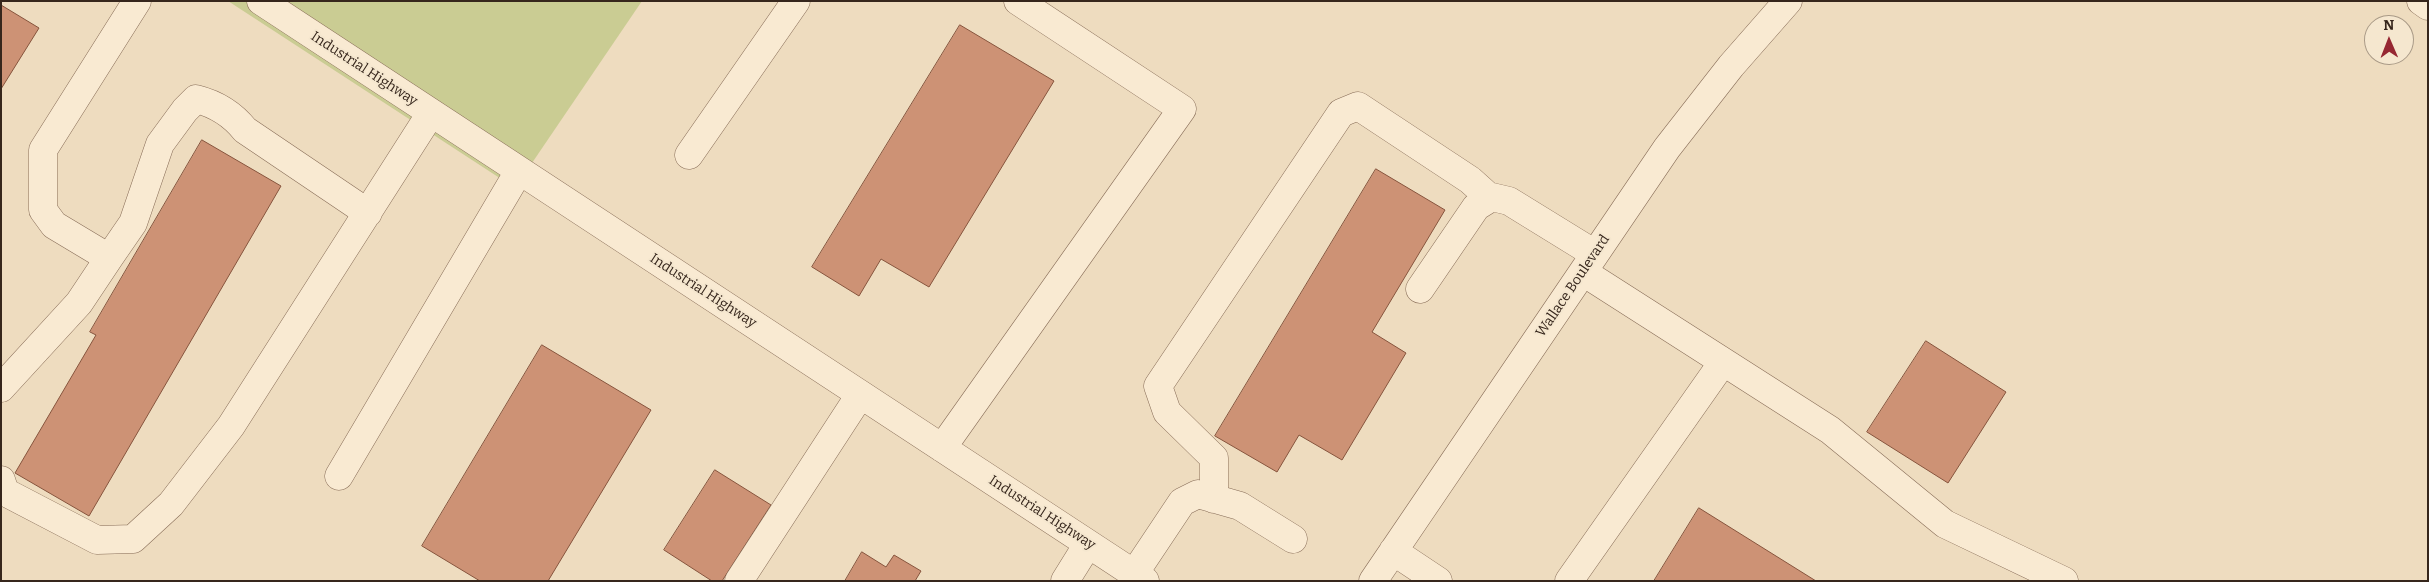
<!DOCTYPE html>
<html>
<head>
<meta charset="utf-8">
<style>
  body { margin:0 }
  #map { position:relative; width:2429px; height:582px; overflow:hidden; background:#eedcbf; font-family:Bitter,serif }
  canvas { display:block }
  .frame { position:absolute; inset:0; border:2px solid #36261c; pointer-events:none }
  .north { position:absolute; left:2364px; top:15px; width:50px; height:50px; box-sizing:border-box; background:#f5e7cf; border:1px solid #a99a87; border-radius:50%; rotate:359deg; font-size:14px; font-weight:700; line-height:20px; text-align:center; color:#36261c }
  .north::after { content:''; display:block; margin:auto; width:18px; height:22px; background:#962732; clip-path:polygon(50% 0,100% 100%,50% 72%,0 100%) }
</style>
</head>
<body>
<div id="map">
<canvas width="2429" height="582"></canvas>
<div class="frame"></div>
<div class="north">N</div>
</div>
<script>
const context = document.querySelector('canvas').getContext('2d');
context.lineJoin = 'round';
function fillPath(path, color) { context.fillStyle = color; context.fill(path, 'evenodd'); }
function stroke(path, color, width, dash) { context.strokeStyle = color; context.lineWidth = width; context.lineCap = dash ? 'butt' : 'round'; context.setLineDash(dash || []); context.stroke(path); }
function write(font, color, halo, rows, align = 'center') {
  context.font = font + ' Bitter,serif'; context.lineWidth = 4; context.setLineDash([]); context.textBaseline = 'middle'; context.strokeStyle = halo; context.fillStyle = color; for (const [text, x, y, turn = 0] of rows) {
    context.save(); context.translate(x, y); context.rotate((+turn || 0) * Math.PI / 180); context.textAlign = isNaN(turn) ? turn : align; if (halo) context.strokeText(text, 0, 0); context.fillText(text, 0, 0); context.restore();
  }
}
const green = new Path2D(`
  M228,1H642L515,188Z`);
const building = new Path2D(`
  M1,5L39,28L1,89Z
  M960,25L1054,81L929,287L881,259L859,296L812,267Z
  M202,140L281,186L89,516L15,473L96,335L90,332Z
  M1376,169L1445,210L1372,332L1406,353L1342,460L1299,435L1277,472L1215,436Z
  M1926,341L2006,392L1948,483L1867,432Z
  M542,345L651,410L548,581H480L422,546Z
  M715,470L771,505L722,581H712L664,550Z
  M1699,508L1816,581H1654Z
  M862,552L886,567L894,555L921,571L915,581H845Z`);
const minor = new Path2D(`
  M261,1L1145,581
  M2421,1L2428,6
  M689,155L796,1
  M109,258L54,225L43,210V150L137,1
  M1583,272L1830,430L1945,524L2064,581
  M1420,289L1476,207L1492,197L1509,201L1595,254
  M1,388L79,303L109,258L133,223L160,144L185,110L196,99C216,104 233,115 245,130L368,213
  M942,448L1182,109L1018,1
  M339,476L519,171
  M1,480L5,492L97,540L133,539L171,504L231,426L431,113
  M1214,499V458L1167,412L1158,386L1341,113L1358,106L1470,180L1490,198
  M1393,551L1438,581
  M1134,574L1182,502L1198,494L1240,506L1293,539
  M739,581L860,395
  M1065,581L1088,544
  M1373,581L1667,148L1731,66L1788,1
  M1569,581L1723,362`);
const streetNames = [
  ["Industrial Highway",364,69,33],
  ["Wallace Boulevard",1573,286,-56],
  ["Industrial Highway",703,291,33],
  ["Industrial Highway",1042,513,33]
];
fillPath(green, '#cacc93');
fillPath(building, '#cd9275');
stroke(building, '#86543d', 1);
stroke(minor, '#876c57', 29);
stroke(minor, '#f9ead2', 28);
write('14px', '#36261c', '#f5e7cf', streetNames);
</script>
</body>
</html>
